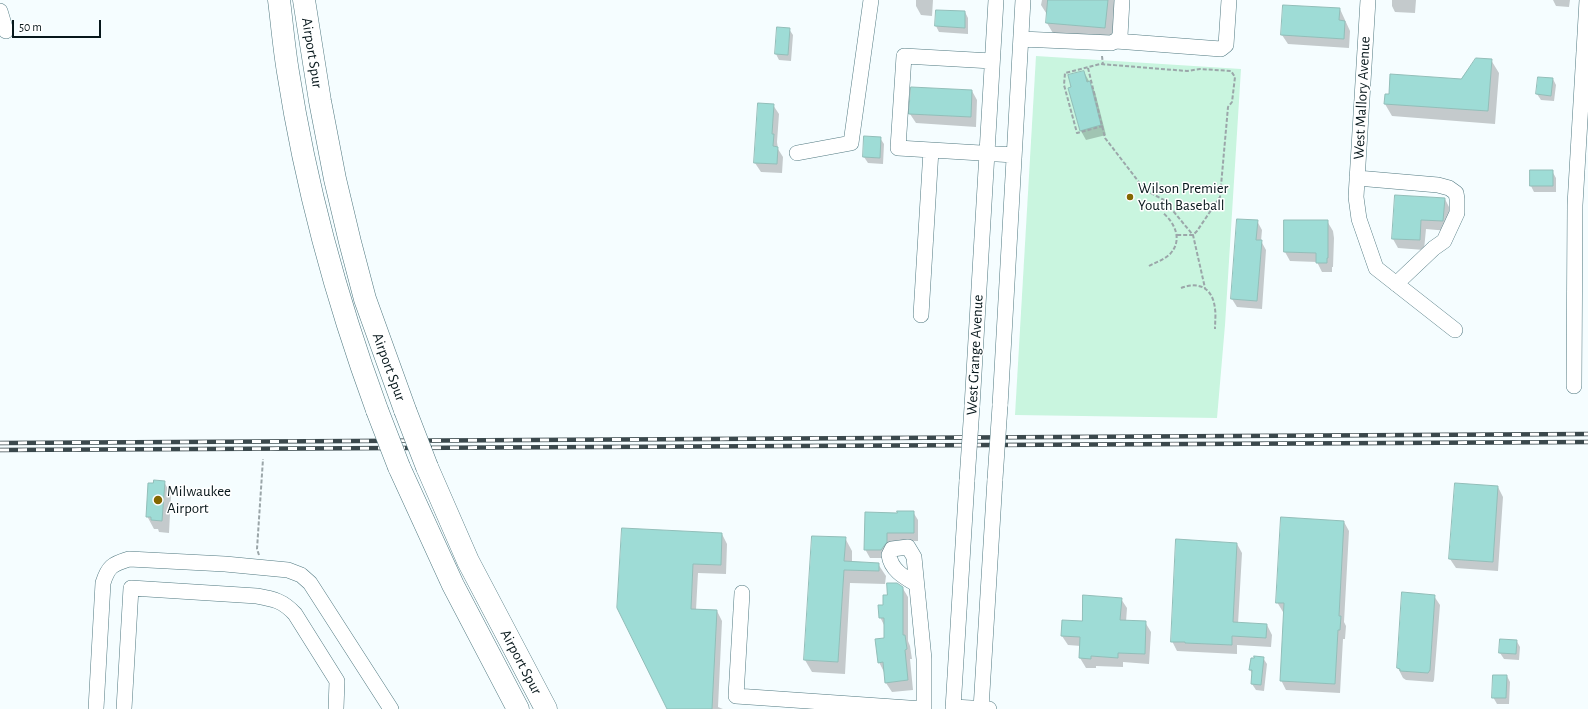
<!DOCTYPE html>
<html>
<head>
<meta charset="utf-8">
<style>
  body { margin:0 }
  #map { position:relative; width:1588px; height:709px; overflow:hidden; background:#f5fdff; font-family:"Alegreya Sans",sans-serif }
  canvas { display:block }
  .scale { position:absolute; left:12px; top:20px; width:89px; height:18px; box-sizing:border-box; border:2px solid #07171b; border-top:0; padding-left:5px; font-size:12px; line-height:14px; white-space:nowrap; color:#07171b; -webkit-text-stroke:3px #fff; paint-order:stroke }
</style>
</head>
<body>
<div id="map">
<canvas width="1588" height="709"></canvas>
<div class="scale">50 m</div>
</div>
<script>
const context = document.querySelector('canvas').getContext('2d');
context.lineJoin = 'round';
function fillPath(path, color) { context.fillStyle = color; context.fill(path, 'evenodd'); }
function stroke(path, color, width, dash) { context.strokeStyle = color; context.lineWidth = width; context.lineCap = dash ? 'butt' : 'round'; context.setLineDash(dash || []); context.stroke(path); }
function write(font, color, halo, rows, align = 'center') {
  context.font = font + ' "Alegreya Sans",sans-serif'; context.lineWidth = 3; context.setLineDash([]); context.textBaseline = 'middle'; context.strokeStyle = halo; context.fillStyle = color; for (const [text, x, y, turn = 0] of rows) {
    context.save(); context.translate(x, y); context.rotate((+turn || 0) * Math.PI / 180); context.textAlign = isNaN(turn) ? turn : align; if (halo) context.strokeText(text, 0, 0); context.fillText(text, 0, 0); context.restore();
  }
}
const green = new Path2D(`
  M1036,56L1241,69L1225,325L1217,418L1015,415Z`);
const shadow = new Path2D(`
  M916,0H933L932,16L921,15L916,6Z
  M1042,0H1116L1112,41L1054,35L1047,23L1048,16L1041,5Z
  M1392,0H1416L1415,13L1395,12L1392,6Z
  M1553,0H1570L1569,7L1556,6Z
  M1340,9L1350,31L1349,48L1288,44L1282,35Z
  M965,12L968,18V34L939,32L936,26Z
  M789,29L793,35L791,61L779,60L776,54Z
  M1491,60L1499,73L1495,124L1392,116L1385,104L1390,95L1461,80Z
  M1084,72L1095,92L1106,135L1086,140L1081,131L1072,88Z
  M1553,79L1556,85L1554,101L1541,100L1537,94Z
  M972,91L977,100L976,127L916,123L910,114Z
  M773,105L779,114L777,142L778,149L783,157L782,173L761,172L755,163Z
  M880,138L884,144L883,164L868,163L864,157Z
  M1552,171L1556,178V192H1534L1531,186Z
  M1445,199L1450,209L1448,231L1426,229L1424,250L1398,248L1393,239Z
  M1257,221L1262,230L1261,241L1266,250L1262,309L1237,307L1232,299Z
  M1327,221L1333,231L1334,238L1333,267H1332V272H1322L1317,262L1290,261L1285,252Z
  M164,482L171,494L169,533L159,532L158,529H154L147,516Z
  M1498,487L1503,497L1498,571L1456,568L1450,559Z
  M913,512L918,520V541L891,542L886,558H870L865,549L898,514Z
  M1344,522L1349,531L1344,622L1346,626L1345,639H1343L1340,693L1286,690L1281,680L1285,612H1283L1277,602Z
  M722,534L727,544L726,574L698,573L696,610L717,611L722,621L718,707L723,709H668L618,607Z
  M845,538L852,551V563L878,564L886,576L885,584L850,583L845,674L812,672L805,660Z
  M1237,544L1242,553L1238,624L1267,625L1272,635L1271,647L1237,645V654L1177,651L1172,641Z
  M902,587L908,597V641L910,646L912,659H910L913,690L892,692L886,683L884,672L879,662L885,639V627L880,617L888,596Z
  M1434,596L1440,605L1434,680L1433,682L1406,680L1403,678L1398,668Z
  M1121,599L1127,608L1126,622H1145L1151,632L1149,664L1123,662V667L1096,666V668H1086L1080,658L1081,646L1068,645L1062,636Z
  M1516,640L1520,647L1519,660L1504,659L1500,653Z
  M1263,658L1267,664L1264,691L1256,690L1252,684L1253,675L1250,670Z
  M1507,676L1510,682L1509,704H1497L1493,697Z`);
const building = new Path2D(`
  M1048,0H1108L1105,28L1046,23Z
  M1283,5L1340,8L1339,20L1345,21L1344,39L1281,35Z
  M936,10L965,11V28L935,26Z
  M777,27L790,28L788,55L775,54Z
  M1476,58L1492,59L1488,111L1384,104L1385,94H1389L1390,74L1461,79Z
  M1084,71L1087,82L1090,81L1101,125L1080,131L1068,88L1071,87L1068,75Z
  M1538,77L1553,78L1551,96L1536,94Z
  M911,87L972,90L971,117L909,114Z
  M758,103L774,104L772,134H774L773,146L778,147L777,164L754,163Z
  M864,136L881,137L880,158L863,157Z
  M1530,170H1553V186H1530Z
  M1395,195L1445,198L1443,221L1421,220L1420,240L1392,239Z
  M1237,219L1258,220L1256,240H1262L1257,301L1231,299Z
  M1284,220H1328V258H1327V263H1316V253L1284,252Z
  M154,480L165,481L162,521L151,520V517H146L148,483H153Z
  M1455,483L1498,486L1493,562L1449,559Z
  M897,511H914V533H887V542L881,550H864L865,512L897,513Z
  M1281,517L1344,521L1339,616H1341L1340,630H1338L1335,684L1280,681L1284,603H1276Z
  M622,528L722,533L721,565L693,564L691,609L717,610L712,709H667L617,608Z
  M812,536L846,537L844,561L879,563V571L844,570L838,662L804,660Z
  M1176,539L1237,543L1233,622L1267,624L1266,638L1232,636V645L1185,643V642H1171Z
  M887,583H897L903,587V635H905L907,649L905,650L908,680L885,683L883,662L878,663L875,639L884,638V618H879L878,605H883V595H887Z
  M1402,592L1435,595L1430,670L1428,673L1400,671V669L1397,668Z
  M1083,595L1122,598L1120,620L1146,621L1145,654L1118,653V658L1091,656V659L1079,658L1080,637L1061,636L1062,620L1082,621Z
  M1500,639L1517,640L1516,654L1499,653Z
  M1254,656L1264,657L1261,685L1251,684L1252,670H1249L1251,658H1254Z
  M1493,675H1507L1506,698H1492Z`);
const path = new Path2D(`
  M1102,56L1103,65
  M1088,68L1105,138L1145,190L1164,200L1193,235L1205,288
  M1103,126L1077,133L1064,85L1065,73L1100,64L1187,71L1200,69L1231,71L1235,77L1232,102L1228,107L1220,197L1197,231L1193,235H1177
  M1149,266C1156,262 1164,260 1170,254C1183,240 1175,223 1163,213
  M1181,288C1199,281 1213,288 1215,309C1216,315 1215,322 1215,329
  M259,555L257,549L263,459`);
const minor = new Path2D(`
  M1368,0L1356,197L1359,219L1376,268L1455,330
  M0,11L6,31
  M1021,39L1111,43L1116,41L1120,36L1122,0
  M1116,41L1221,49L1226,45L1229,0
  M992,61L904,56L898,148L1014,155
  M797,153L851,143L871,0
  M1357,178L1438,185L1449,188L1456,193L1457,199V213L1444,241L1434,248L1396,284
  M921,315L931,150
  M1574,386L1575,205L1587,0
  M1000,406L1023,0
  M972,407L996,0
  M916,584C904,577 891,570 889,555L892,549L908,547L914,557L924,659V709
  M742,593L736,696L923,709
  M953,707L989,709
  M96,709L103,583C108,567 112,564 129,559L225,564L288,570L301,575L310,583L391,709
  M124,709L131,588L257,596C274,599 283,601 295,614L337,681L336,709
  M953,709L967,480
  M981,709L995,479`);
const highway = new Path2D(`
  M279,0C282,24 284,48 288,72C306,188 337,301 377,410
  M304,0L320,101L335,179L350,242L365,299L405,410
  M399,467L453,585L518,709
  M427,467L468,561L546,709`);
const rail = new Path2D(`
  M0,443L1588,434
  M0,450L1588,442`);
const minorBridge = new Path2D(`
  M995,479L1000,406
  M967,480L972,407`);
const highwayBridge = new Path2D(`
  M377,410L399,467
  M405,410L427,467`);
const markers = [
  [1130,197,4,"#846801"],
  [158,500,5,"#846801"]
];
const streetNames = [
  ["Airport Spur",312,53,81],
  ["West Mallory Avenue",1362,98,-87],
  ["West Grange Avenue",975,355,-87],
  ["Airport Spur",389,367,70],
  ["Airport Spur",521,662,62]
];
const poiNames = [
  ["Wilson Premier",1138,188],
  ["Youth Baseball",1138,205],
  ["Milwaukee",167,491],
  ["Airport",167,508]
];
fillPath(green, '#c9f5df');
fillPath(shadow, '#0003');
fillPath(building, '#9edcd6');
stroke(building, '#92beb9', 1);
stroke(minor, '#517981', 16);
stroke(highway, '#517981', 23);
stroke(path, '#9ba6a9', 2, [4, 2]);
stroke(minor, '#fff', 15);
stroke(highway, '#fff', 22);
stroke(rail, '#3a484c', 4.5);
stroke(rail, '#fff', 3, [9]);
stroke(minorBridge, '#517981', 16, []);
stroke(highwayBridge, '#517981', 23, []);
stroke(minorBridge, '#fff', 15);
stroke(highwayBridge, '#fff', 22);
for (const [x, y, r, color] of markers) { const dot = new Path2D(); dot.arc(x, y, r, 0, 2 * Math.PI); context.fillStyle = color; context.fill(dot); stroke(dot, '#fff', 1.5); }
write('15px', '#07171b', '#fff', streetNames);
write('15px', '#07171b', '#fff', poiNames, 'left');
</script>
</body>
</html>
